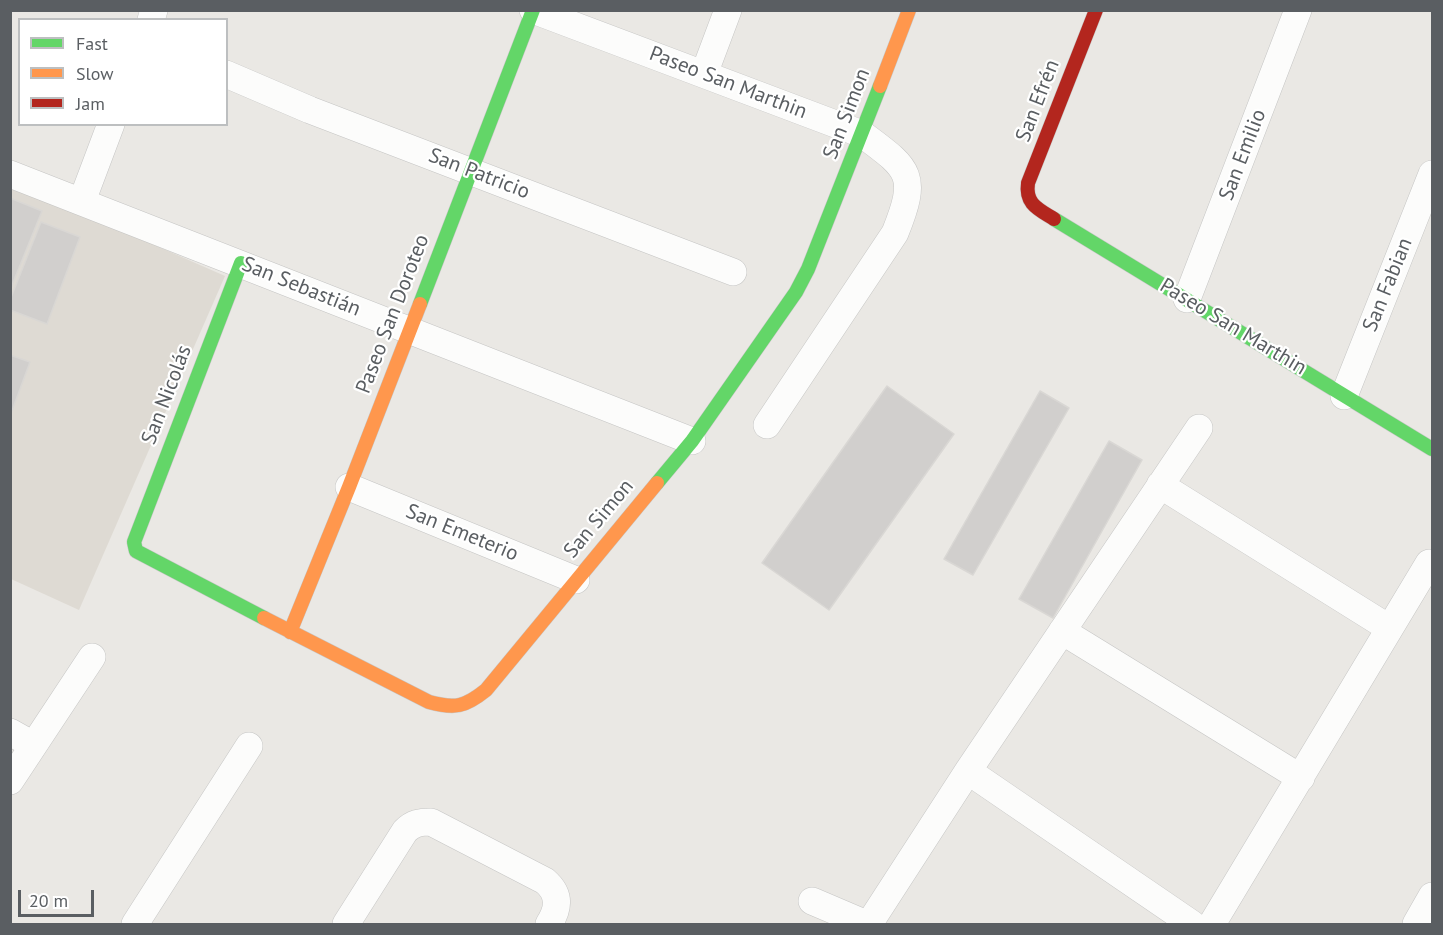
<!DOCTYPE html>
<html>
<head>
<meta charset="utf-8">
<style>
  body { margin:0 }
  #map { position:relative; width:1443px; height:935px; overflow:hidden; background:#eae8e4; font-family:"PT Sans",sans-serif }
  canvas { display:block }
  .frame { position:absolute; inset:0; border:12px solid #5a5e62; pointer-events:none }
  .legend { position:absolute; left:18px; top:18px; width:210px; height:108px; box-sizing:border-box; background:#fff; border:2px solid #bdbfc0; margin:0; padding:8px 10px; list-style:none; font-size:18px; color:#5a5e62 }
  .legend li { display:flex; align-items:center; gap:12px; height:30px }
  .legend b { width:30px; border:2px solid #bdbfc0 }
  .scale { position:absolute; left:18px; top:890px; width:76px; height:27px; box-sizing:border-box; border:3px solid #5a5e62; border-top:0; padding-left:8px; font-size:18px; line-height:21px; white-space:nowrap; color:#5a5e62; -webkit-text-stroke:4px #fff; paint-order:stroke }
</style>
</head>
<body>
<div id="map">
<canvas width="1443" height="935"></canvas>
<div class="frame"></div>
<ul class="legend">
<li><b style="height:8px;background:#63d668"></b>Fast</li>
<li><b style="height:8px;background:#ff974d"></b>Slow</li>
<li><b style="height:8px;background:#b3261e"></b>Jam</li>
</ul>
<div class="scale">20 m</div>
</div>
<script>
const context = document.querySelector('canvas').getContext('2d');
context.lineJoin = 'round';
function fillPath(path, color) { context.fillStyle = color; context.fill(path, 'evenodd'); }
function stroke(path, color, width, dash) { context.strokeStyle = color; context.lineWidth = width; context.lineCap = dash ? 'butt' : 'round'; context.setLineDash(dash || []); context.stroke(path); }
function write(font, color, halo, rows, align = 'center') {
  context.font = font + ' "PT Sans",sans-serif'; context.lineWidth = 4.5; context.setLineDash([]); context.textBaseline = 'middle'; context.strokeStyle = halo; context.fillStyle = color; for (const [text, x, y, turn = 0] of rows) {
    context.save(); context.translate(x, y); context.rotate((+turn || 0) * Math.PI / 180); context.textAlign = isNaN(turn) ? turn : align; if (halo) context.strokeText(text, 0, 0); context.fillText(text, 0, 0); context.restore();
  }
}
const education = new Path2D(`
  M11,182L225,276L79,610L11,579Z`);
const building = new Path2D(`
  M10,198L42,211L10,290Z
  M41,222L80,237L47,324L10,310V300Z
  M10,355L30,362L10,416Z
  M887,386L954,434L829,610L762,563Z
  M1040,391L1069,408L973,575L944,559Z
  M1109,441L1142,460L1053,618L1019,599Z`);
const street = new Path2D(`
  M533,10L862,134C909,169 919,174 895,233L767,425
  M151,20L154,10
  M226,74L310,110L733,272
  M704,74L728,10
  M10,174L692,441
  M82,201L111,124
  M1187,299L1298,10
  M1344,396L1432,174
  M1160,485L1389,628
  M349,487L576,580
  M1062,631L1301,778
  M10,732L33,745
  M968,771L1192,924
  M10,781L92,657
  M812,901L866,924
  M135,924L249,746
  M346,924L405,831C413,823 420,822 431,822L545,881C560,894 559,908 549,924
  M869,924L968,771L1199,428
  M1212,924L1429,563
  M1416,924L1432,896`);
const fast = new Path2D(`
  M1054,219L1432,449
  M241,263L134,542L136,551L264,618
  M420,304L533,10
  M657,483L692,441L796,292L808,269L880,86`);
const slow = new Path2D(`
  M880,86L909,10
  M264,618L429,702C455,709 465,707 486,690L657,483
  M290,632L349,487L420,304`);
const jam = new Path2D(`
  M1054,219C1038,209 1025,204 1028,183L1096,10`);
const streetNames = [
  ["Paseo San Marthin",728,83,21],
  ["San Efrén",1038,101,-69],
  ["San Simon",847,114,-69],
  ["San Emilio",1243,155,-69],
  ["San Patricio",479,174,21],
  ["San Fabian",1388,285,-68],
  ["San Sebastián",301,287,22],
  ["Paseo San Doroteo",393,314,-69],
  ["Paseo San Marthin",1233,327,31],
  ["San Nicolás",167,395,-69],
  ["San Simon",599,519,-50],
  ["San Emeterio",462,533,22]
];
fillPath(education, '#dedad3');
fillPath(building, '#d1cfcd');
stroke(building, '#d9d7d4', 1.5);
stroke(street, '#c5c5c4', 28);
stroke(fast, '#c6c6c6', 15);
stroke(slow, '#c6c6c6', 15);
stroke(jam, '#c6c6c6', 15);
stroke(street, '#fcfcfb', 27);
stroke(fast, '#63d668', 14);
stroke(slow, '#ff974d', 14);
stroke(jam, '#b3261e', 14);
write('21px', '#5a5e62', '#fff', streetNames);
</script>
</body>
</html>
